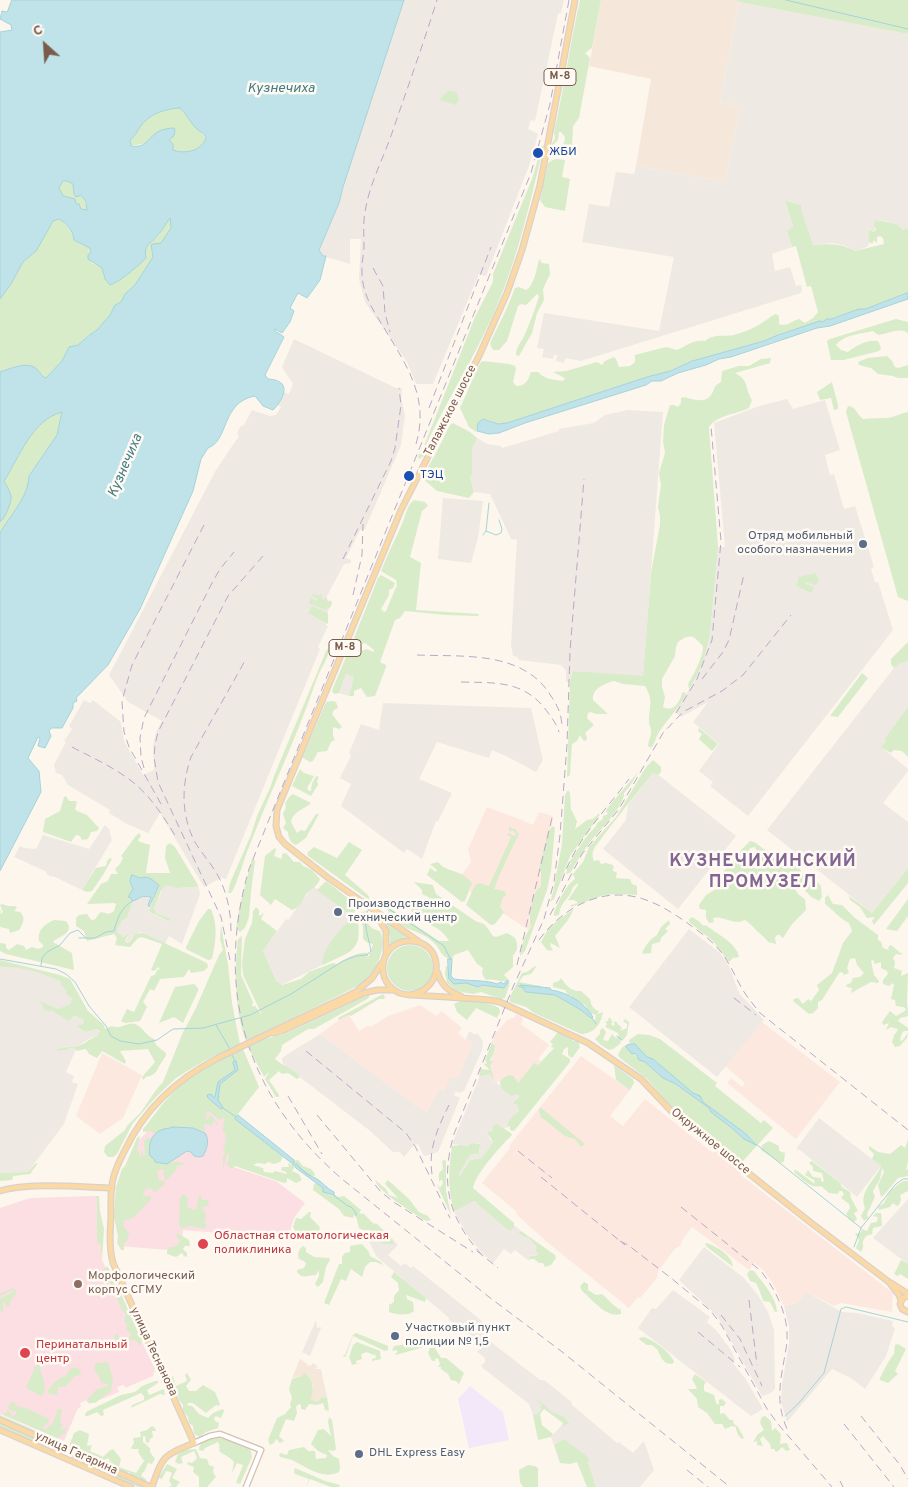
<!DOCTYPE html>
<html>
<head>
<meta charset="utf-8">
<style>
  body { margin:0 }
  #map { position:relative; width:908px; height:1487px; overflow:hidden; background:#fdf6ec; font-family:Overpass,sans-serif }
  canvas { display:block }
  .north { position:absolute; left:20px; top:20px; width:50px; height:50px; -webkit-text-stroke:4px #fffaf3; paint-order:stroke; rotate:334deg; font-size:14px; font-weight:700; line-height:20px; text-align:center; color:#7a5c4d }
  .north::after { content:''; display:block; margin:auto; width:18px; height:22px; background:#7a5c4d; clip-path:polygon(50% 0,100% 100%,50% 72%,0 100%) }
</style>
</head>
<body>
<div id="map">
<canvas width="908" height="1487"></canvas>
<div class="north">С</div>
</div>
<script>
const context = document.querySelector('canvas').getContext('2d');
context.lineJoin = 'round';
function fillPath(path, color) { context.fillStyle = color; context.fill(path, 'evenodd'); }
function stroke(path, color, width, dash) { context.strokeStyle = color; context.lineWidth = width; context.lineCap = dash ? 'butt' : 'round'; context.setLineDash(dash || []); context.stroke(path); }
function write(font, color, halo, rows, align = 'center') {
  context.font = font + ' Overpass,sans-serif'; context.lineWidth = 5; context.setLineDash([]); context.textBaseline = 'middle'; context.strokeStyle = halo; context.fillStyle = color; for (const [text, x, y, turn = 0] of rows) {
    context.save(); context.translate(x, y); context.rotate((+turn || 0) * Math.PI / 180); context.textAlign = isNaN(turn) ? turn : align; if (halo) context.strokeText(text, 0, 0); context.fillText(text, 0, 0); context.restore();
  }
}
const residential = new Path2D(`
  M601,0H736L739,2L720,102L740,106L725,182L636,166L651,79L589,66Z
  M300,1359L306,1363L308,1366L312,1365V1363L318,1366L315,1369H321L327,1397L319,1399L317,1402L311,1399L313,1384L302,1376L292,1378Z`);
const commercial = new Path2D(`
  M487,807L522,820L533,825L539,812L553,816L552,826L550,828L547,836L540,864L541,886L538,888L533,899L529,921L531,927L529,930L456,883L471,862L468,849Z
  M420,1005L437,1016L441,1011L444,1013L462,1028L458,1033L465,1039L473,1043L458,1079L450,1078L444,1091L439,1089L427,1112L419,1108L320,1034L339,1020L349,1015L359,1031L368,1026L371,1027L388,1016Z
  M515,1014L521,1016L523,1020L521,1024L549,1045L538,1059L541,1061L538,1065L517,1083L514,1076L510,1075L505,1076L500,1082L498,1081L496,1083L494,1081L490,1064L492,1063L491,1060L495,1048L493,1040L495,1034L507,1020L515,1017Z
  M762,1022L840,1082L796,1139L727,1083L731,1078L742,1087L745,1083L725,1066Z
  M102,1053L142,1075L123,1118L100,1134L76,1116Z
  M581,1056L630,1090L610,1116L623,1126L645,1099L713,1153L714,1151L737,1169L742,1176L893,1293L892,1312L841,1303L834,1306L806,1292L797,1303L784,1306L772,1282L763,1270L754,1263L749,1270L692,1227L682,1240L681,1245L675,1249L658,1271L657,1278L640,1298L638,1297L629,1308L547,1242L516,1214L517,1212L482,1183L510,1148L509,1146Z`);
const industrial = new Path2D(`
  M404,0H564L561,13L558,14L535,121L531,120L528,129L538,134L529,166L486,276L479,274L433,384H416L407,362L365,302L359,279L361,239H350V264L323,256L319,250L339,203L343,187Z
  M739,2L908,34V228L903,230L897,224L878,220L874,232L869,229L868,233L870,242L867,247L855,251L846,246L833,243L812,245L802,212L801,205L785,202L793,226L787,231L792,247L772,254L775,271L790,267L796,286L801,285L802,290L801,293L581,361L565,358L564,363L556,361L557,355H554L553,359L542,357L544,349L537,348L544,313L659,331L674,257L582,242L589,204L609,207L616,172L634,174L636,166L725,182L740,106L720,102Z
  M294,339L396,388H402L401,398L405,415L401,445L365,529L360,530L346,558L351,560V563L344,564L326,598L332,603L327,613L326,625L328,626L318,647L320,649L226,879L221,878L204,887L160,813L148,833L127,824L109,813L110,810L68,785L62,775L56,773L54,765L66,742L64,741L72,729L69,726L84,700L90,703L93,700L121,722L124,741L143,775L154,770L153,745L156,732L162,721L128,702L109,675L216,470L239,436L237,434L240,427L244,425L252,410L270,416L276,415L281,407L277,404L284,392L289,394L293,384L282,367Z
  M787,399L793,409L825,400L840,450L825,455L830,475L834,474L844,509L855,506L874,567L871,569L875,582H878L893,630L748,816L710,786L713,782L699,771L719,744L693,722L708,702L681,717L675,712L695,680L707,649L710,635L718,547H725L714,423L759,406Z
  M628,410L663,412L643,677L573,671L570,682H566V671L561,665L519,660L517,657L513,656L511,644L517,540L511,539L490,494L474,492L470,477L472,474V449L477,438L487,444L501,446L502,448L559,431V429L594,423L605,415Z
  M443,498L483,501L478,538L471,563L438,559Z
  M908,661V707L884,739L886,741L884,749L908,769V771L883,803L908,822V868L872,913L767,830L894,668L899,664Z
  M346,674L355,677L349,696L339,693Z
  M383,703L531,708L543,760L536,772L508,757L492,750L489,758L437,742L419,779L452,793L438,821H436L422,859L407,849L404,853L341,806L351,784L340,778L351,756L349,753L361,724L379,730Z
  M653,773H656L736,836L678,909L603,849L626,820L628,805Z
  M105,825L109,829L112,840L82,890L53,876L52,877L46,874L47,872L14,857L20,846L24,848L36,849L43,835L89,849Z
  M165,884L178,888L195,887L198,884L200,894L182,944L169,936L165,944L141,932L133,935L131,941L126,942V940L130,933L123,937L115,931L122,921L127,918L132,901L138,897L147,896L151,897L148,905L150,913L168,921L171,919L156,913L154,908Z
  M313,886L317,889L329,891L355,913L357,915L358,941L351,951L279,986L263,951L286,919L288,920Z
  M689,929L720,953L729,966L739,993L764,1020L717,1077L629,1007Z
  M0,963L45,973L61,981L76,998L71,1019L76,1016L84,1020V1023L76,1026L86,1032L96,1029L100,1032L99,1036L92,1037L80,1045L58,1049V1051L68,1050L70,1048L76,1049L66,1072L74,1076L72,1082L78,1084L64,1124L28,1172L0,1173Z
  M469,1031L476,1035L477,1033L483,1041L482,1050L464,1091L459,1093L456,1091L454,1095L460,1098L438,1152L424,1156L418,1144L413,1146L404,1157L400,1152H393L369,1130L284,1065L282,1061V1058L288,1054L320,1034L419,1108L427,1112L439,1089L444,1091L450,1077L458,1078L473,1043L466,1039Z
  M482,1071H492L494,1081L502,1087L519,1095L514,1104L519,1106V1110L504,1129L497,1124L493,1125V1130L488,1131L487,1134H489V1138L493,1142L482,1158L470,1160L460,1176L459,1174L470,1155H477L480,1152L479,1143H472L467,1146L452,1144Z
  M819,1118L881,1166L857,1197L800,1150L796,1149Z
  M908,1199V1264L873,1238Z
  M472,1201L477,1203L509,1231L515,1226L521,1231H519L524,1237L527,1236L533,1243L537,1244L538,1254L534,1256L532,1255L529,1261L515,1250L511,1254L504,1249L493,1263L484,1255L467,1235L452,1208L457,1210Z
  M373,1236H390L398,1245L388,1255L401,1266L405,1263L411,1268L413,1266L492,1329L486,1337L487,1339L540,1380H544L568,1399L572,1402L571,1404L617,1443L619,1442L633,1453L644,1441L654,1470L640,1487H596L588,1462L564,1439L554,1445L551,1437L562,1425L564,1426L570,1423L569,1421L552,1412L538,1400L542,1405L541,1408L538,1414L533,1415L529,1404L484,1369L481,1366L485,1362V1358L477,1352L482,1345L449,1320V1318L376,1256L369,1241Z
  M704,1247L744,1278L757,1294L768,1312L774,1330L775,1389L771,1393L762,1396L717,1316L679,1280Z
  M673,1290L710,1317L707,1322L716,1330L731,1350L735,1359L733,1363L745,1378L763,1409L751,1416L638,1328L652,1308L656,1309Z
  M806,1292L842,1312L857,1313L893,1321L892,1326L895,1328L886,1356L865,1389L851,1378L832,1369L787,1422L781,1402L782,1384L789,1344V1326L784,1306L797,1303Z
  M316,1320L317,1328L321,1327V1328L310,1356L302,1352Z`);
const education = new Path2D(`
  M470,1386L503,1412L509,1440L469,1448L458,1399Z`);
const medical = new Path2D(`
  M188,1089L227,1121L230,1166L276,1181L305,1203L294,1218L287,1241L257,1236L183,1230L181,1251L118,1246L119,1195L137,1142Z
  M94,1196L97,1199V1243H100L102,1260L155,1369L153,1376L125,1388L124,1385L117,1387L119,1392L89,1404L87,1400L80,1403L81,1407L78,1408L64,1441L0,1414V1208L30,1198Z`);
const green = new Path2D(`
  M580,0H601L592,48L585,53L590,58L579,118L573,126L572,147L567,156H564V151L561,146L564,143L565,137L561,132H559L558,140L554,144L553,152H551L550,147L555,138L554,132C564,88 570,44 580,0Z
  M736,0H908V34L739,2Z
  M448,91H453L457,93L459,99L456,105L439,100Z
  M173,108H180L182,110L206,138C201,152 184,154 173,150V147L169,140L175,133V130L171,128L159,131L146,143L131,146L130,140C134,136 136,133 139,128C147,116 160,111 173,108Z
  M544,145C530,202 518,259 494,313C473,360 445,404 423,451L424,456L419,459L418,456L422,451L475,317L493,282V274L532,179L542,146Z
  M556,159L565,160L562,177L570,179L565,211L545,207L540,200L548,163L551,161Z
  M66,180L73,184L74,194L78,196L81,195L88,207L87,210L81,209L80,206L76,205L75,199L63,196L58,188Z
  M785,201L801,205L802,212L813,245C829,244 841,243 855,251L884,244L883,238L880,236L877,237V243L874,240L872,244L869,241L868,232L870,229L873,232L876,230L874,224L876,220L897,224L903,230L908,228V293L865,309C859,309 825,320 822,322L785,332L764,341L691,361L662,374L647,377L507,423L498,424L485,419L479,422L476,432L469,427L460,408L480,363L483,361L509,364L515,366L516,369L513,382L516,386C526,386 528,380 531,372H538C544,379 554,380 563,381L565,378L553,372L566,371L597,362L602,365L605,361L614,357L616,359L619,367L630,366L635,362V355L666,347L677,350C686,346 694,339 705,341C714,333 724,337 734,335C744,332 755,328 763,322C769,319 770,316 776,314L779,316V324C787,327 792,321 799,319L805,323L813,318L818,312L811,286L807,287L796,246L792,247L787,231L793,226Z
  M170,217L171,228L161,244H153L151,248L153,257L135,285L125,294L121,302L115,305L110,315L97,330L91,334L78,345L69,348L62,361L46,378C40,376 40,369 34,367C24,362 9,369 0,372V299L11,284L23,262L36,251L39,246L53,221L59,219C67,225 72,230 74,240L90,248L92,263L102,268L104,277L110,285C119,282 136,267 144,260L146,258C143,243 152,244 159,235C163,229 166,223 170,217Z
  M539,259L542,263L549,264L550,274L543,289L544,300L537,313L532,333L519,356L516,355C515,349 522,341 525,334C530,322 536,308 539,296L537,294L526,305L521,304L518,306L507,341L499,350H493L490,344L491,341L507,308L515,288L519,287L526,290C534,286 537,268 539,259Z
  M896,319L908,322V333C900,327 888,334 878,335L873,331C861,334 845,334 836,345L841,350L848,352C857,345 867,340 878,341L881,348L879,351L844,360H831L827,341L830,339Z
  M887,356L892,361L895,367L898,368L908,365V378H898L893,376L878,374L871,368L859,365L858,362L868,358Z
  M771,358L770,363L767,364L735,373C750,381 744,387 752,400L749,408C737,414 717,415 709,427L718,547L710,635C706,654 700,673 689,689L688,684C693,676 703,657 703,647C702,644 700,644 698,641C692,634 686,636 678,642L676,647L675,656L662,679V687L665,697L663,707C673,713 680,702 682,693L684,692L686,694C679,709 666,720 658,734C655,739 655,744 651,748L648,746C648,741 652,735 651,730C651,727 649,725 649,722C649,706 654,701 645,686L623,684L614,681C604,684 592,688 593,700L608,714H596L591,712L588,713L587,718L594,725L585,733L587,738L586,741L583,740L580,735L577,741L572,744L570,775L567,777L570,682L573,671L643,676L651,573L660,525V516L658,507L661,485L659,473L665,453L663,442L664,425L670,405H674L678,407L681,403V398L684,397C691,399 706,404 711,395C716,388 712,387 721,382L722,371L739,366H749L761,359Z
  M832,382L838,405V409L834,410L831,398L820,400L817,392Z
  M848,406C856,406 857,415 863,419C872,418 880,418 888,418C895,417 901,413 908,412V601L898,597L846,412Z
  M62,411L57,435L29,476C29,498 10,514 0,533V522C5,518 11,502 11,496C10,491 6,485 4,481L27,440L46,418Z
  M453,423L470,432L477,438L472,449V474L470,477L474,492L469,498L437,491L422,478L437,451L450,425Z
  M414,500L425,502L428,506L422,511L410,557L421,563L416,610L479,614L478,616L446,615L405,611L400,618L395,620L380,662L386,665V667L375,696L367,697L361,688L354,691V696H349L354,677L346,674L339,693L335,694L332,692L333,688L349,650L357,645L361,646L362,651L366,649L374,652V650L365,643L361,644L354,638L378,578L381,575L395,583L393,588L389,590V595L381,609L384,612L386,611L397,585L396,580L381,571C387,555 395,540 402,524C406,516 406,506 414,500Z
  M816,573L819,582L815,585L806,582L805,584L814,587L811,593L796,586L799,577Z
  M314,592V594L319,596L320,594L322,595L321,598L324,600L325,597L327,598L326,600L329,602L331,600L332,603L330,608L328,607L326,610L310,604L309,602L311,598L316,601L318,599L312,596Z
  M312,606L328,613V624L308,613Z
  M908,642V661L899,664L894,668L891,664V659Z
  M327,649L329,650C328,659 321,668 317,678C298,735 271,790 249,847C245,856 236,888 231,893H228L230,883L251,835L257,816L270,788L274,776Z
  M862,673L868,678L838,717L830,716Z
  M332,701L336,702L338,708L334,710L332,714L342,727L339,729L333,727V736L335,740L331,742L327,751L318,752L313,761L310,762L303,758V756L326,702Z
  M908,707V757L902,751L894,750L891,753L881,747L886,741L884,739Z
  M699,728L718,744L712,751L699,739L702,734L698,731Z
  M653,760L661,767V772L658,775L653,773C633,798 613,822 595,847C592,851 592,858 594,861L599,860L601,864L606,863L613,865L614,868L612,870L617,873L616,878L630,879L632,884L637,886V895L618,894L604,895L571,907V905L578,903L574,900H568L578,885V883C570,888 574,890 568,897C563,903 560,906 559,915L554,916V912C559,901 565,886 575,879L573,874L583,862L589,847L616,817L646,767Z
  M300,769L304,773L314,776L307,788L309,791H311C311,786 313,779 317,776L319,777L317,781L318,785L311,796L292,786Z
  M638,772L630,786L624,793C625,807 594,835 585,849C580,856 575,864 571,872L567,874L566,873L568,866L571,864L570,861L586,837L596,826L597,823L603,819V816L608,814L606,811L609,806Z
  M568,790L570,793L571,809L577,821L575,829L587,820L593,819L598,814H600L599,816L570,856L554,899L550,902L553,892L562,844L565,795Z
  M293,794L311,803C304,810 294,810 291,822L297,833L301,830L305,831L316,814H319L306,838L296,845C291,844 288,837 288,832L283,828L286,823L283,814L286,807L285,803L290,796Z
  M66,796L69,801H75L77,802L75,809L77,811L87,815L99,828L97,831L91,832L88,839L82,840L80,836L76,835L71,842L43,832L45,819L60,811L64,797Z
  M553,826L555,828L551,871L547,890L525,951L520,956C522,944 524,936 531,927C528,918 532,891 541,886V873L539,869L548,831Z
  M509,827L515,829L519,834C510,852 501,870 494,889L505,891L506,896L503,897L500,907L504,912L495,924L491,925L466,905L475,885L480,883L489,886L511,837L507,835L508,833L515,836L516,834L514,831H509Z
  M139,833L141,836L138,840L140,842L150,845L146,873H170L165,858L166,846L170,843L175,847L198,885L195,887L177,888L166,885L161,891L154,908L156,913L171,919L169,921L151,913L149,910L159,885C152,880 149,875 140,878L134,876L131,878L130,882L133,889L128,897L132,899C132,907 129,911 127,918L122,921L116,931L123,937L130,933L125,940L127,943L131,941L134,934L143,933L207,963L208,967L204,971L191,973L189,969L184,977L160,979L154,991L150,989L143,1002L147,1007L140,1021L125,1023L121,1021L127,1009L134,1012L151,976L155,975L157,970L160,969L158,967L154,971L151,970L162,944L142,937L138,938L130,947L115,945L117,938L114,934L87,941L84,931L76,926V918L79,915L87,914L91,920C98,920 96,915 101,912L109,914L114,911L116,904L114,903L87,904L101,884L108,881L111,874H118L115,869L120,864L123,858L121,856L135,837Z
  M750,841C759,842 761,851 773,852L772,856C778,862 784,859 791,861L800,869L804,879L817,882L821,886L822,897L819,901L811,897L802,887L795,888V889L798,894L805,899L806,910L792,924L783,938H782L780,935H777L775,938L776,944L768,942C765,937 762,936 758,932C753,927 752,925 745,920C733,926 724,915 713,918L714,922L709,923L706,918V910L700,909L699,905L706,895L723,885L725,887L729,883L718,884L715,882C718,878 731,862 735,861C744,859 751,871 762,868L761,864L756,856L757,852L755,847L750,848L745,858L738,857L741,850Z
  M349,842L362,850L345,875L368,895L370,899L369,900L308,856L307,853L314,847L337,858Z
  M275,848L276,850L274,856L282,859V854L286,853L294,862H300L303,866L312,870L320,879C317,887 312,888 307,893C301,901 303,906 292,910L275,899L271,905L260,895L265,856Z
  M110,858L112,859L103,875L92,891L88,892L82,890L96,868L106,866L107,861Z
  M252,859H254L255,861L251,892L249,917L245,928L240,932L236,928L240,905Z
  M438,862C444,870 454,870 463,875C466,877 469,880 472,883L465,901L462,902L427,875L430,868L436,872L437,870L430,864Z
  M908,868V883L874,925L872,921L875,917L867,918L860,907L850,900L849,896L872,913Z
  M326,881L353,902L357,908L354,913L347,912L317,890Z
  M414,882L433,885L436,894L477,922C486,922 489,931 493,936L496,937L507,933L514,937C518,942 519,951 513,955V967L504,975L509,980C499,983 495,978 486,980L482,974L483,968L477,964L468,950L454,955L452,959C440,958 441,948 433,942C425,934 414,932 405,927C401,925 392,920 390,915C388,911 388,908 383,906C379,904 376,906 372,904L371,900L375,898L439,941H449C446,935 436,925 428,925C424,919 414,918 411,910L414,905L423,906L430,898L422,894V890Z
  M828,895L833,904L842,905L855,918L878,935V940L881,942L883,948L889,950L888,947L891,945L903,955L896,954L893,958L895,962L894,968L902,971L901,976L908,973L907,1000L908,1016L900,1018L898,1021L908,1028V1031H904L902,1033L900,1040L902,1041L908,1033L907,1038L900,1046L895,1047L892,1042L894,1035L898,1030L897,1029L891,1027L886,1030L889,1023L883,1025L882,1022L890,1011L896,1016L905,1011L906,1009L903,1007L896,1006L895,1000L891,999L894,985L893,983L889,986L883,984V980L888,974L887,971L881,968V962L874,964V960L871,961L874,975L879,981L878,983L871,982L851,993L852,988L847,987L846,985L851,983L853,978L860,977L864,973L857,965L855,958L850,959L847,968L849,973L844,975L842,972L839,973L822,1000L818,1002V1008L813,1013L809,1014L793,1001L794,999L798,998L803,1004L808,999L811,1001L819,990L817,985L832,973L843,943L852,931L849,923C839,918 833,910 825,904V898Z
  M908,899V916L897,931L886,929Z
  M2,904L8,906H15L17,908L14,911L20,912C26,917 23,924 19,930L10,933L9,929L0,927V909L1,914L3,912L0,905Z
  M256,907L259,910V916L264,913L261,919L277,931L263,951L277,982L282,985L301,979L309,972L322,967L333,963L337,964C345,959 358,951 368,953V956L365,959L369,956L373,944L368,943L363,939V927L361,921L367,918L365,916L359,918L358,915L362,912L367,911L371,918L368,924L373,929L380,931C388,950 375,973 360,985L246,1041C235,1013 234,969 238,939L242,936L241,975L253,1002L252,1006H255L262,1015L243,975L242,963L245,939L252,923L253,911Z
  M208,909H211C218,926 216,941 212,959L208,960L186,949V947L199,921Z
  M574,909L568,920L555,936L560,948L551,943L550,945L553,951L547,950L541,942L548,929L558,920Z
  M357,914C363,952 353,950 323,965C318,952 346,922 357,914Z
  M692,917L700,922L702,925L707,926C717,934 737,943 739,957L733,958L729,962L713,941L689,922V919Z
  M54,920L66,921L69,926C69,936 58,936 53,942L72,953L74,970L6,954L0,951V943L6,944V948L9,950L17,944L24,946L26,950L32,947L38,949L43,947V945L39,941C37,930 45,924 54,920Z
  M669,920L670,924L665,929L668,931L661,938L660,942L652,944L651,953L642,954C643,948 651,938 657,935L661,927Z
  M387,922L406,936L407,938L390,945V936L386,925Z
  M221,925L228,965L232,1003L240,1044L202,1062L176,1078L156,1097L133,1123L117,1154L113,1157H108L104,1152L105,1146L125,1130L127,1126L141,1112L156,1090L163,1082L183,1032L195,1010L219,955L223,950L220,939Z
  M387 968a23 23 0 1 1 46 0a23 23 0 1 1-46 0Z
  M0,960L60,975L70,979L88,1011L104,1025L105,1029L111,1026C122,1030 128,1021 135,1024C143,1027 146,1036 154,1039L156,1045L166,1053V1055C165,1058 163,1060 161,1063C156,1071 157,1075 146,1077L143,1080L142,1077L155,1062L148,1049L120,1051L126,1061L125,1064L102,1051L97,1058L89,1054L86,1049L76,1051V1049L70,1048L68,1050L58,1051L57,1049C65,1047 74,1047 81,1045C88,1042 91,1037 98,1036L100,1031L96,1029L86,1032L76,1026L84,1023V1020L75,1016L68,1021L53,1011L44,1010L43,1005L39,1001L58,1009L71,1004L72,998L67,995L66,990L62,986L60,981C42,973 22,966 2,967L0,966Z
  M446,966L449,967V979L454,984L466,983L478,987C487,982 495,987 505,987L507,983H510L505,998L501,999L481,992L473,994L457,991L447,983L445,974Z
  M535,966L536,967L531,974L523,976L519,982L541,986V988L520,986L526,992L555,995L581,1010L591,1018H593V1021L595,1020L596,1015L590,1013L585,1005L572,998L571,995H568L565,990L553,987V983L559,981L561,978C566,985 571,992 581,991L590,999C591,1005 593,1009 599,1011L597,1014L603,1012C601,1024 594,1034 581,1034L534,1013L526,1007L510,1002V997L522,973L527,972Z
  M194,984L198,988V991L183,1023L174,1017L159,1023L175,987Z
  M383,994L385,997L384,999H379L351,1016L349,1015L339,1020L338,1018Z
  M366,996L369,995V998L314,1029H308L282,1045L281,1051L275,1059C283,1066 294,1069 300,1077L297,1079L288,1073L282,1074L278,1071L277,1073L269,1080L279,1095V1097H276L265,1079L270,1071L264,1077L248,1047L261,1040L287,1033Z
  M460,1001C473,1001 488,1001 499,1008L500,1012L497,1018L476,1008L467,1020L457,1012L454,1004Z
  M609,1017L612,1020L611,1021L613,1022L611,1024L613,1026L615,1025L614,1023L615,1021L622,1028L620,1031L627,1028V1024L623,1021L625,1019L629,1022L627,1035L623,1040L620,1041L621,1043L613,1049L609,1050L601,1045L595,1039L600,1034V1030L603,1028L606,1032L603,1040L608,1041L612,1034L619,1041L616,1038L619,1036L618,1033L605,1027L607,1024L605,1022L608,1021Z
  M558,1032L571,1038L573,1041H578L580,1047L572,1058L568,1055V1047L564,1049L562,1054L570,1059V1062L514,1131L510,1130V1126L506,1128L510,1119L519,1111L518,1106L513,1103L518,1098L519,1096L517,1094L511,1096L501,1088L500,1082C503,1077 508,1074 514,1076L518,1083L534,1063L538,1065L554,1048L551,1047L553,1044L550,1042Z
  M638,1034L649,1035L660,1039L717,1083L715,1086L761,1123L764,1120L773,1128L743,1161H739L726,1152L677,1113L646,1078L620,1058L618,1055C620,1051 622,1046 626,1045C628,1051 636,1054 639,1060L645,1062L663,1078L678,1085L709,1108L711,1112C726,1123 739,1136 756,1145L746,1134L703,1102L653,1059L647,1057L634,1044L630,1045L629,1040Z
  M493,1040V1044L495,1046L494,1053L490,1060L493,1062L490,1065L494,1080L490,1074L480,1076L479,1078L480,1069L490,1070L484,1064L487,1063L485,1060Z
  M243,1049L259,1087L235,1118L283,1157L280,1162L274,1164L268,1162L265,1164L257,1163L253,1165L263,1168L264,1172L273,1173L275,1171L287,1174L286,1172L281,1170L282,1167H289L288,1163L292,1165L293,1161L298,1160L303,1166L311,1169L315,1174L314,1176C305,1177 302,1167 295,1166L292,1171L299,1174L302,1180L296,1183L287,1178V1182L284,1183L235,1166L231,1169L227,1164L229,1158L228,1151L223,1169V1156L225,1153L223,1149L225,1145L226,1136L223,1131V1124L225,1120L223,1118L219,1120L211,1113L207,1111L206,1119H208L211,1115L218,1124L217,1125L214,1120L212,1125L204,1124L205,1131L173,1127L161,1130L154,1133L151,1131L143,1132V1129C155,1115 165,1099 179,1087C197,1070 221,1060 243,1049Z
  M614,1065L633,1079L634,1083L630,1090L616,1080Z
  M540,1107L585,1144L581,1147L575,1139L565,1136L541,1117L539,1111Z
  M497,1124L511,1133L512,1135C500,1147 476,1173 473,1188L514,1223V1228L509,1231L474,1201L457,1210H454C447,1189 449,1167 452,1146L461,1145L467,1146L472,1143L480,1144L479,1154L470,1155L459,1174L460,1176L470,1160L482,1158L493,1142L487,1132L493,1130V1125Z
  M140,1136L137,1149L141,1158V1148L143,1155H145L144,1141L147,1138L151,1139L149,1148L150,1156L154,1159L155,1162C166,1166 176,1159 186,1164L177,1166L175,1172L166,1180H164L165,1177L163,1175L164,1170L162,1169L157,1171L159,1180L165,1182V1184L154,1193L151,1188L146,1189L143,1193L144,1196H150L151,1199L133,1218L123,1221L124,1227L129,1233L127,1241L124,1243V1250H121L117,1242L118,1237L114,1216L116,1187L122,1169L125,1166L137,1138Z
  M908,1139V1161L906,1170L908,1169V1176L898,1178L884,1195L881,1197L878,1185L884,1172L882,1168L880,1179L873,1191L875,1197L867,1214L868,1218L864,1221L861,1216L865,1208C858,1191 876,1180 881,1166L872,1159L874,1154L869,1149V1146L878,1152L890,1154L901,1145L905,1148Z
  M769,1141L779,1146V1151L785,1153L784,1161L782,1163L779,1162L761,1150L762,1145Z
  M444,1160L446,1161V1191L451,1215L436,1183L440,1188L443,1183L442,1179L439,1182V1173L443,1169L442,1161Z
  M812,1161L840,1183L842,1187L850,1192L851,1198L858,1211L854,1213L857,1219L854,1222L850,1220L846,1214L850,1208L849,1204L841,1198L844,1194L842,1191H839L838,1194L829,1193L821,1186C811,1189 802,1179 795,1173L794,1170H796L815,1184L814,1180L805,1175L808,1170L813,1177L821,1178V1181L824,1182L822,1173L813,1171V1167L809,1163Z
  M38,1163L30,1174L13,1176L12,1180L0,1181V1173L28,1172L35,1164Z
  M375,1180L386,1189L389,1195L398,1198L386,1185L385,1183L388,1180L409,1199L419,1212L428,1216L431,1220L426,1221C415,1214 378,1192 375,1180Z
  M903,1181H908V1191L900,1195L901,1200L899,1205L897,1206L893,1203L890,1207L879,1210L878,1207L884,1203L890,1191Z
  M316,1183L323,1188V1192L333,1196L334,1194L338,1197L344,1196L361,1210L359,1213L364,1214L374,1224L376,1223C383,1230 390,1236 394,1244H383L376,1236H369L370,1230H363L359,1228L356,1216L354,1215L353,1218L344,1216L339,1209L313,1190L314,1184Z
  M184,1194L188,1198L187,1206L188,1208L196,1210L199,1196L201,1195L202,1200H208L209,1202L208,1205L201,1208L205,1212L206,1218L204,1222L207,1225L205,1229L191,1226L182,1228L179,1225L180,1197Z
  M94,1196H99L100,1211L104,1229L102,1260L100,1243H97V1199Z
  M309,1212H311L310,1217L319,1226L320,1229L316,1233L317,1239L310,1237L305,1241L302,1240L304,1235L296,1232L293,1227L296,1218L301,1219Z
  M876,1213H881L882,1226L873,1228L872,1234L866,1236L863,1241V1248L861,1252L856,1248L859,1240L855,1234L861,1232L862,1229L867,1231L871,1223L877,1222L878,1217L873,1216Z
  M521,1231L555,1255L556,1258L551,1265L545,1267L543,1263H539L534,1259H529L530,1256H535L538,1254L536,1251L537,1246L533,1243L528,1237H524L518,1232Z
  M177,1233L189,1240L190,1246H185L183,1249L187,1253V1257L184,1256L182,1253L176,1257L167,1254V1251L169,1247H174L181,1241L176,1236Z
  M707,1243C716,1246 733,1256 733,1267L707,1247L705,1244Z
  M362,1244L369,1252L370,1256L381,1262L383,1265L376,1262H370L365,1267L362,1277L351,1269L346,1281L341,1279L329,1305L324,1303L339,1264H342V1257L345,1253L350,1252V1246Z
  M303,1246L306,1248V1252L314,1257L329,1258L330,1260L326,1267L323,1282L318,1287L315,1284L319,1276V1270L316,1275C308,1275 303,1280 297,1272V1270L304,1268L306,1264L304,1261L299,1259C297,1254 299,1249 303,1246Z
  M901,1260L908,1264V1279L900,1274L898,1276L894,1274Z
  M106,1267H108C112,1273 112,1279 117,1285L142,1341L140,1345L135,1340H131L116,1348L109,1346L116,1342L114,1336L117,1333L118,1334L120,1343L132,1335L126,1329L127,1324L124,1321L126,1314L122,1310L104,1269Z
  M750,1270L754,1271C762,1282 777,1298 777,1312H775L770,1302L763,1301C761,1294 759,1289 756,1283L750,1281L747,1274Z
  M394,1272L426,1298L425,1302L406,1295L407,1299L413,1302L414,1311C409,1316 396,1315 389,1312V1305L394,1302V1296L399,1290L398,1283L391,1277Z
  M584,1282L588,1284V1290L596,1295L602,1294C609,1300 613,1306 621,1310V1314C607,1319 592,1299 582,1291L580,1286Z
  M13,1288L16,1290V1294L10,1301V1306L7,1307L5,1302L3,1303V1313L0,1310V1298L4,1297L15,1291L13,1290L0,1296V1294Z
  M356,1333L388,1346V1350L385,1351L353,1336L346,1356L344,1357L343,1355H345L353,1335Z
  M643,1337C651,1338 672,1353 674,1362L672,1364L666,1363L662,1359L657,1349L652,1345H647L640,1340L639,1338Z
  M357,1342L380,1351L381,1359L372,1361V1359L376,1358L375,1354L373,1355L367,1352L361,1354L362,1359L356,1361L357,1364L363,1362L352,1365L349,1357L353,1345Z
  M423,1342L426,1344L424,1347L396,1355L395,1354L398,1352L396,1350L392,1351L394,1346L414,1343L416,1345L423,1344Z
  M898,1344L906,1349L895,1371L898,1374L888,1383L880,1380V1378C883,1372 890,1358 894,1354L895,1345Z
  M430,1348H435L441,1358H446L464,1373L459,1384L456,1381L451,1380L448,1374L441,1369V1367H438L440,1364L438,1358L435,1359V1361H432L428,1353Z
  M108,1362L113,1379L111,1391L95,1403L87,1402V1400L96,1390L108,1386V1384L101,1383L99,1376L94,1370L96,1363Z
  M39,1364L45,1387L43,1395L41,1396L26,1388L35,1367L38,1364Z
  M75,1367L80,1370L81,1375L75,1376L65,1387H58L57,1395L49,1394L48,1390C53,1384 57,1378 66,1376C69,1372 68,1368 75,1367Z
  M187,1373L191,1380L186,1386L189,1391H196L203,1385L215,1392L220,1404L219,1406L216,1405L206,1413L193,1403H188L187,1405L192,1406L199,1414L208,1418L213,1413L223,1409L224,1411L221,1418L216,1416L214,1418L215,1421L219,1423L218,1428L206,1432L200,1437L194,1434L193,1426L189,1423L188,1417L183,1411V1405L179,1400L173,1384L170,1379L173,1376L176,1386L187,1381L185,1375Z
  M304,1373C314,1379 314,1389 311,1399L317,1402L321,1398L327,1397L329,1411L325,1410L323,1403L317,1405L309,1404L305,1410L301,1409V1405L299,1404L296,1407L297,1413L294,1421L286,1419L279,1436L284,1441L280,1443L276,1439L274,1443L270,1445L268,1440L277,1418L285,1414L291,1407L290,1404L292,1398L289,1389L292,1379L302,1376Z
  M695,1374L706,1382L704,1385V1391L714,1395L716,1403L719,1405V1400L722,1399L726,1403L724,1406H720V1414L724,1413L730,1420H733L734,1424L738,1427L744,1438L742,1439C738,1436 736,1431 736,1427L732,1426L725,1429L722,1424H715L707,1413L698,1407L697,1399L688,1389H695L697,1388L692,1379Z
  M155,1381H158V1383L147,1390L149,1395L164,1389L165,1395L160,1394L131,1408L132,1405L144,1400V1396L141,1393L103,1410L104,1415L101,1416L97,1412L88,1416H85L86,1412L121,1395L135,1392L142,1386Z
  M537,1400L540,1401L552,1412L564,1417L570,1423L564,1426L562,1425L563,1423L544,1409L540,1414L542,1425L553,1434L551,1437L538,1440L533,1415L538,1414L541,1409L540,1407L542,1405Z
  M11,1402H14L16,1406L26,1408L49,1419V1422L43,1427L45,1430L53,1423L58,1409H62L60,1421L63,1425L60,1429L63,1430L67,1427L65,1433L57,1438L0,1413L4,1414L8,1410L12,1416L15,1415L17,1411H12L8,1408Z
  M0,1415L59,1441L62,1444L0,1418Z
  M765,1416L771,1421L772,1431L775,1428L781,1434L780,1444L787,1443L790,1450L786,1451L782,1447L778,1451L776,1452L774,1449H771L770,1444L763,1436L760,1439L763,1446L757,1445V1441L753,1442L758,1434L764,1430C762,1426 758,1423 762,1417Z
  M329,1417L332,1420L336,1449L334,1451L328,1450L333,1456L339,1459L340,1468L339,1472C323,1480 308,1468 294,1461C289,1458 284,1459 279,1456L280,1453L287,1455L289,1450L304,1447L308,1451H315L316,1459L326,1458L327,1455L318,1451L311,1444L318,1430L324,1429L331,1436L328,1422Z
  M0,1422L59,1448L57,1452L0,1427Z
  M152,1426L155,1428L156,1431H152L153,1437L150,1439L149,1443L146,1442L145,1436H143V1442L150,1448V1452L155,1459L152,1464L148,1463L144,1472H143L141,1476L146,1479V1482L137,1477H132L129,1472L126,1474L104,1464L107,1461L112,1462L109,1460V1458L104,1460L102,1463L73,1450L69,1446L74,1433L80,1430L89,1434L87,1446L92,1445L90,1451L103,1457L109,1451L113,1449L121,1459L119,1467L136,1473L144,1461L138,1452L139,1449H132L131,1448L134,1443L133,1438L141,1437L140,1432L147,1430Z
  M214,1437L230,1440L246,1446L251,1451L252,1457L240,1484L236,1483L243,1465L237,1463L232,1473L234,1462C231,1458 223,1454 219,1451L220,1448L218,1447L220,1446L218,1442L205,1448L203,1451L199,1450C199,1442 207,1438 214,1437Z
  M564,1439L589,1458L588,1462L596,1487H587L577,1462L570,1464L560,1463L554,1445Z
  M196,1449L200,1458L207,1459L209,1465L214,1467L213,1472L216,1477L207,1487H199V1477L193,1472L194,1467L187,1464L188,1462L192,1463L197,1458L194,1451L181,1457L183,1463L179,1464L175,1462L178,1454L185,1450Z
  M73,1455L145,1486L144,1487H138L71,1458Z
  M167,1464L177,1469L172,1478L180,1482L176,1487H169L172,1485L169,1481L172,1473L171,1472L166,1471L162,1479L158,1478Z
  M528,1465L535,1466L538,1468V1487H523L520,1482L519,1470Z
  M295,1468L325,1481L340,1485L339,1487H331L310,1479L306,1487L309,1479L295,1474L294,1471Z`);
const water = new Path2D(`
  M12,0H404L343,187L339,203L319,250L323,256H326L320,280L307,298L298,293L290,308L294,311L290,322L282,333L275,329L274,330L284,337L265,375L268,379C292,380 285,398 273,410L263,406L255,396C221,402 229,441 208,448L201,459L193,491L140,609L108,665L76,698L77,701L73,703V708L62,728H51L49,731L51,736L45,748L38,746L40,738L38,737L28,758L39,771L41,792L0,871V533C10,515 28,498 29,476L57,435L62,412C32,420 20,456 4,481C6,485 10,491 11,496C12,502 5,518 0,522V372C9,369 25,362 34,367C40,370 40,376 46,378L62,361L69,347L78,345L91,334L97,330L110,315L115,305L121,302L125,294L135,285L153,257L151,245L153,244L161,243L171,228L170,218C166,223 163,230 158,235C151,245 143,243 146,258L144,260C137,267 118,283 110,285L105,279L102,268L88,259V255L91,252L90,248L74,240C73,230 67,224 59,219L53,221L39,246L36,251L23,262L11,284L0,299V32L12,30L11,25L0,19L2,11L7,12ZM180,108C187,114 191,124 198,130C202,133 204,133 206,138C201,152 184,154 173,150V144L169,140L174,136L175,130L174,128C168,128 159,130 155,134C146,141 145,148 131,146L130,140C135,136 136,133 140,127C149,114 164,109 180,108ZM64,181H67L73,184L74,194L76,197L81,195L86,202L87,210L81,209L79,204H76L75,199L63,196L59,188Z
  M908,293V299L830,326L817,328L731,357L719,359L706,365L678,373L661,381H652L646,385L525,423L499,433L489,434L477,431L478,423L483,419L498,424L507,423L647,377L670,371L692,361L764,341L778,335L820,321L822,322L827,319H831L859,309H865Z
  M132,875L140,878C149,875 152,880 159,885C157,890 152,901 149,907L148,905L151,897C137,895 142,899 132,901L131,898L128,897L133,889L130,882Z
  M448,959H452L451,976L454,979C466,981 489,980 497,984L501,982L504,984L506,981H509L504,988L482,985L478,987L466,983L454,984L449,979Z
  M521,985L550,988L551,990C567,992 585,1003 593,1017L591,1018L581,1010L555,995L526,992Z
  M635,1044L647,1057L653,1059L693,1093L700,1096L703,1102L746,1134L756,1145L744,1139L733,1129L711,1112L709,1108L676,1084L663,1078L645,1062L639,1060L636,1054L631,1053L626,1047L627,1045Z
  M234,1061H236L238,1070L220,1084L218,1100L223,1108L221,1109L208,1098L207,1095L211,1094L214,1098L215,1097L218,1082L235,1070L233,1063Z
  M238,1115L294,1160V1165L235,1119Z
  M173,1127L193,1128L205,1133C210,1141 207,1148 203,1156L199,1157L194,1156L191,1152L187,1151L167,1164L155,1162L154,1159L150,1156C148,1145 151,1134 161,1130C165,1128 169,1129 173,1127Z
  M297,1164C302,1171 306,1173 313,1177C321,1180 326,1188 334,1192V1195L323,1192V1188L296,1168L295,1166Z`);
const stream = new Path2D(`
  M786,0L908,29
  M486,531L496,535L501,533L502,529L499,520
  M483,535L486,531L489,503
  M372,906L377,901L444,946L451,960
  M79,938H95L106,932L114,931C117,919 121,907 133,901
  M0,959L56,969L66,974L75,982L89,1006L106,1026L111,1036L120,1041L139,1044L157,1040L173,1029L203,1028L250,1015L291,994L343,961L356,956L367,955L371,951C369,938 361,920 369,909
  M41,966L42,958L47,952L60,945L70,933L78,930L86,938
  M518,986L525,988
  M592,1018L596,1024
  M216,1025L230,1049
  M617,1036L622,1040
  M231,1053L235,1061
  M223,1108L236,1117
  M756,1144L861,1228
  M300,1168L310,1176
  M333,1195L348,1206L351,1207L356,1213V1216
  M854,1247L861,1228L895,1185L903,1179H908
  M785,1416L798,1404L824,1373L841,1309L846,1307L908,1322`);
const secondary = new Path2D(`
  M194,1443L210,1436L220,1434L261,1450L246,1487`);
const primary = new Path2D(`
  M374,910L386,931V952
  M421,943L327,877L285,844L279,837L276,826L277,810L401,510L479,356L507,293L522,250L540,185L575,0
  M438,973C441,985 449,992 461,996
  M411,995C447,988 443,940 409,941C374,942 374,994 410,995C436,996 463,998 490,1000L500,1002L588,1043L641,1079L675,1115L810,1222L889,1282L899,1295L901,1301
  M274,1033L284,1030L364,993L377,990H392
  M259,1038L356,992L372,978L382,963
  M0,1191C28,1182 81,1187 112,1188
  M891,1283L908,1294
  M908,1296L903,1298L900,1304L902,1309L908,1312
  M0,1420L151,1487
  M0,1430L131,1487
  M152,1487C163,1455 163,1456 194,1443L113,1263C109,1248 110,1232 111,1217C111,1204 110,1191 113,1179C115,1169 120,1160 125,1150C145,1108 177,1079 218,1058`);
const rail = new Path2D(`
  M569,0L550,104L531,173L249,869C214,991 246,1096 342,1179L489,1297L561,1351L730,1487
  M373,268L383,286L385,313L390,332
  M429,408L491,247
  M416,444C431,394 402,359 378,318C369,304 362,289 362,272C361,264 364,255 364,246C364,234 363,223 365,212C369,185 383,159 392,133C407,89 423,45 437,0
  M343,559L391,461L395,448L401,405L399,388
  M353,595L362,555L363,524
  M417,655C463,657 523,650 551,696C558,706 562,716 562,728
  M702,679L723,652L729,640L744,574
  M461,682C493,683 519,680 542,705C549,714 556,722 559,732
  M676,713L697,679L712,640L721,541L711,426
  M72,747C89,756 107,764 123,775C147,790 162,814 176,837
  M144,768L141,757L140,738L144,718L212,583L220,569L234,552
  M161,804L129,747L124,732L122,701L132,665L204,525
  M562,881C574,842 605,811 629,779
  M550,915L582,854L619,809L663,733L683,712L722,691L743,675L791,615
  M231,931C231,910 226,887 214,869C207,858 197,848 192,836C181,811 182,783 191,757L246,659
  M539,940C560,911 594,890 631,896C651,899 670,911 686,922C698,931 712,940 721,952C729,962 734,974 740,985C745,995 753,1004 760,1013L908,1130
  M230,960L221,917L158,782L154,757L155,745L158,732L228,596L263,556
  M517,965L552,818
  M734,998L756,1015
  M306,1051L406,1133L416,1148L450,1218
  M288,1096L322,1154
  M317,1115L381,1192L395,1203L473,1252
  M518,1151L552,1178
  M432,1174C428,1149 438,1127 449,1105
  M541,1177L625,1245
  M681,1207L761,1271C778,1293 791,1320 786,1349C781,1379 774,1401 788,1431
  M620,1241L628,1245L671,1278L711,1311L722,1326L767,1409L778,1424L832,1487
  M477,1251L498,1268
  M482,1255C448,1218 440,1183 454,1134L513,987L544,919L554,882L560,835L567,745L570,651L584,479
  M749,1300L757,1365
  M721,1315L740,1339L762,1386
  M698,1332L740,1367
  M861,1416L900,1465L908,1479
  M844,1424L894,1487
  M687,1470L708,1487
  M840,1481L843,1487`);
const primaryBridge = new Path2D(`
  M218,1058L259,1038`);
const markers = [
  [538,153,6,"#1a4fb4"],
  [409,476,6,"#1a4fb4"],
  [863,544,5,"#5c6f8a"],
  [338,912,5,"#5c6f8a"],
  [203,1244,6,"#e0444e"],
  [78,1284,5,"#8d6e63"],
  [395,1336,5,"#5c6f8a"],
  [25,1353,6,"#e0444e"],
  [359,1454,5,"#5c6f8a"]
];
const shields = [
  [560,77,32],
  [345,648,32]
];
const shieldNames = [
  ["М-8",560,77],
  ["М-8",345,648]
];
const transitNames = [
  ["ЖБИ",549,153],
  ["ТЭЦ",420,476]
];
const streetNames = [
  ["Талажское шоссе",451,411,-63],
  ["Окружное шоссе",710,1142,39],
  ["улица Теснанова",153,1352,65],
  ["улица Гагарина",76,1454,24]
];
const serviceNames = [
  ["Отряд мобильный",853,537,"right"],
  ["особого назначения",853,551,"right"],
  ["Производственно",348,905],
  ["технический центр",348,919],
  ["Участковый пункт",405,1329],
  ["полиции № 1,5",405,1343],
  ["DHL Express Easy",369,1454]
];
const healthNames = [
  ["Областная стоматологическая",214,1237],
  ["поликлиника",214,1251],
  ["Перинатальный",36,1346],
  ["центр",36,1360]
];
const educationNames = [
  ["Морфологический",88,1277],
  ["корпус СГМУ",88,1291]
];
const waterNames = [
  ["Кузнечиха",281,89],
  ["Кузнечиха",126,466,-67]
];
const districtNames = [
  ["КУЗНЕЧИХИНСКИЙ",763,862],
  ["ПРОМУЗЕЛ",763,883]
];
fillPath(residential, '#f5e8da');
fillPath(commercial, '#fde8e0');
fillPath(industrial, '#efe9e4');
fillPath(education, '#f3e8fa');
fillPath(medical, '#fbdfe3');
fillPath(green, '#d8ecc9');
fillPath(water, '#bfe3e8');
stroke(water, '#a5d3da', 1);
stroke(stream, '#a5d3da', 1);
stroke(secondary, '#d6c0b0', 7);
stroke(primary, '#dad1cd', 7);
stroke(secondary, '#fff', 4.5);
stroke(primary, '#fbd9a5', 4.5);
stroke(rail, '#b9a8c9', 1, [8, 5]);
stroke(primaryBridge, '#dad1cd', 7, []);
stroke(primaryBridge, '#fbd9a5', 4.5);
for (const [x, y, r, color] of markers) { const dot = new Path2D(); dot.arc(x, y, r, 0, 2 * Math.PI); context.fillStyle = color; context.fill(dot); stroke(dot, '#fffaf3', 2); }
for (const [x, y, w] of shields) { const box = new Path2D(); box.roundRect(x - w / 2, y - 8.5, w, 17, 4); context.fillStyle = '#fffaf3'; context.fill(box); stroke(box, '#7a5c4d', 1); }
write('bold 11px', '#7a5c4d', null, shieldNames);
write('12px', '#164399', '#fffaf3', transitNames, 'left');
write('12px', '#7a5c4d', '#fffaf3', streetNames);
write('12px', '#4e5e75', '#fffaf3', serviceNames, 'left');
write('12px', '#be3a42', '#fffaf3', healthNames, 'left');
write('12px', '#785e54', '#fffaf3', educationNames, 'left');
write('italic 14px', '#437c86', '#fffaf3', waterNames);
context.letterSpacing = '1px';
write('bold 18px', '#846695', '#fffaf3', districtNames);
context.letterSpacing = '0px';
</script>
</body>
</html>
